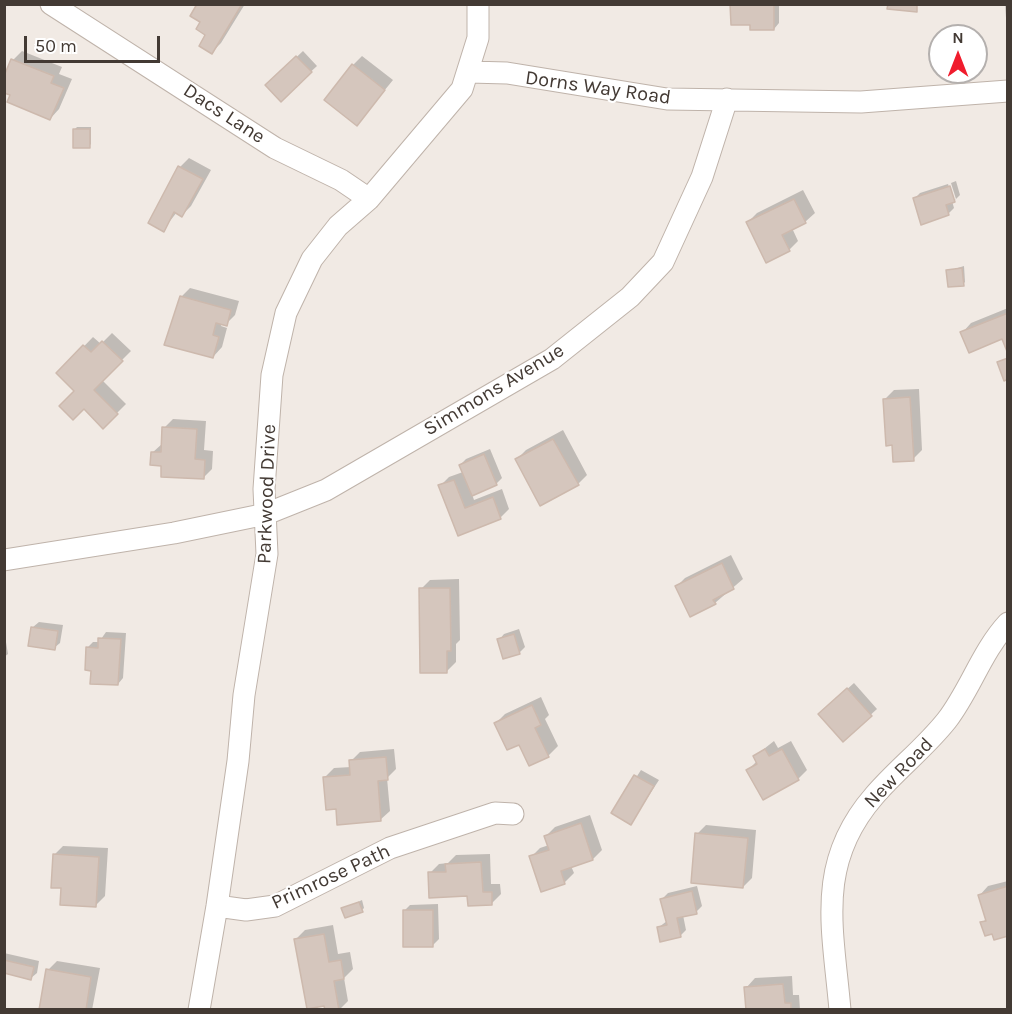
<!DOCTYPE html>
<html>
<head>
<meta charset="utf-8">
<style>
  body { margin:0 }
  #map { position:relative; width:1012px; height:1014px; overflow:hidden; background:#f1eae4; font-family:Karla,sans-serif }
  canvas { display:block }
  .frame { position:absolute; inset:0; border:6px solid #433a34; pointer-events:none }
  .north { position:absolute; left:928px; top:24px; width:60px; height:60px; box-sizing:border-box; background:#fff; border:2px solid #b4b0ae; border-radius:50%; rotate:0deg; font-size:16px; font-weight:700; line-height:24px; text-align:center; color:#433a34 }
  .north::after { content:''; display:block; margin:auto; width:21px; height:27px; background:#f01c2d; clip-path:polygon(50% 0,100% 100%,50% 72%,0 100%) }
  .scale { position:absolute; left:24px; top:36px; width:136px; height:27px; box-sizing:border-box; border:3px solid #433a34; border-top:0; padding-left:8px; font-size:18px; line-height:21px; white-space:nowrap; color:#433a34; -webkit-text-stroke:4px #fff; paint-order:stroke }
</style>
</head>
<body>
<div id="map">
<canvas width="1012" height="1014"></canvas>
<div class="frame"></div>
<div class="north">N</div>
<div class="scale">50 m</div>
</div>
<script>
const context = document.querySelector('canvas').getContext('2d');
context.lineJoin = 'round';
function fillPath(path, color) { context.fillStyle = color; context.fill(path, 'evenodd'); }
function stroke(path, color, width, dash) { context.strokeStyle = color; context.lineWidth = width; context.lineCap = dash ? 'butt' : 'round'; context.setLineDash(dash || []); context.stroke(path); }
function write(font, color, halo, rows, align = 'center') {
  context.font = font + ' Karla,sans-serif'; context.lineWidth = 4.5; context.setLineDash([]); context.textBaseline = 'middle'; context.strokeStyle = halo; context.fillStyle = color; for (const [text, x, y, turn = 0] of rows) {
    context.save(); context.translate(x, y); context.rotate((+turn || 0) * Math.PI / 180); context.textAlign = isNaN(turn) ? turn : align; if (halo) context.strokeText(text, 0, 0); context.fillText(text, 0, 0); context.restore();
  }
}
const shadow = new Path2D(`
  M198,4H245L221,43L212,52Z
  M732,4H779V23L774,29L752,23Z
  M1005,4H1008V18H1006Z
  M22,51L62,67L59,74L72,79L59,109L50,119L12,94L13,60Z
  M303,51L317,66L281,99L267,85Z
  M362,56L393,80L357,124L353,65Z
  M77,127H91V144L89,146L75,129Z
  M189,158L211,170L191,206L182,215L177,212L163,230L180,167Z
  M956,181L960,195L956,199L951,183Z
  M948,184L953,199H956L952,201L954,208L948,214L914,199L920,193Z
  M803,190L815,213L805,222L792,228L798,241L789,250L748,222L757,213Z
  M964,266L965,282L963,284L948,271Z
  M190,288L239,301L235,315L226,324L222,323L221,326L227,328L222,347L213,357L181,297Z
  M1008,308V350L1002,337L962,333L971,323Z
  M112,333L131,351L102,380L126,404L103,427L76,391L58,373L93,337L101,344Z
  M919,389L922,450L913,459L893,444L885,399L894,390Z
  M173,419L206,421L204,450L213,451L212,469L203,478L163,465L152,453L163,443L164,428Z
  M563,430L587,475L578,484L517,459L526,450Z
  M490,449L502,478L496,484L472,494L474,500L502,489L509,509L500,518L459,534L440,486L449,477L463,472L460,465L466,459Z
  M731,555L743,579L715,603L676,587L685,578Z
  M459,579L460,640L456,644V662L447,671L421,589L430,580Z
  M39,622L63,625L60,643L54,648L33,627Z
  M519,629L525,647L519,653L499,640L504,634Z
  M4,630L8,654L4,657Z
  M106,632L126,633L123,678L118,684L92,669L87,648L93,642H99Z
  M854,683L877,709L843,740L826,708Z
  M541,697L549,715L545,719L558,746L549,755L530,764L519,743L496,723L505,714Z
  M774,741L778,748L791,741L807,770L798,779L748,770L757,761L755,756Z
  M394,749L396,769L387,778L390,811L380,820L337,808L324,778L334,768L351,767V761L360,752Z
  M641,770L659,780L631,823L613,813Z
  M590,815L602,850L593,859L571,866L574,873L565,882L542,890L531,857L540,848L549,845L546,836L555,827Z
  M706,825L756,830L752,878L743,887L697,834Z
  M63,846L108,848L105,896L96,905L63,887L54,855Z
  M490,854L491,884H500L501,894L492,903L469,895L430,873L439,864L448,863L456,855Z
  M1008,881V934L993,932L982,923L987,918L979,896L988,886Z
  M697,886L702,906L696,912L683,915L686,930L680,936L659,927L667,921L662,899L668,893Z
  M362,900L364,908L362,910L343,909Z
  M438,904L439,939L433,945L404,911L410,905Z
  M333,925L338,954L350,952L353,969L344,978L348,1001L339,1010H326L296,939L305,930Z
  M4,953L39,961L37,973L31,978L4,972Z
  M57,961L100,968L92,1010H40L48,970Z
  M792,976L793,995H799L800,1010H747L746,988L755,978Z`);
const building = new Path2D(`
  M197,4H242L212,54L199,46L205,35L196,29L200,22L190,16Z
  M730,4H774V30H750V25H731Z
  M888,4H917V12L887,9Z
  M296,56L312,72L281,102L265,85Z
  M11,59L54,76L51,83L64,88L50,120L7,102L10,95L4,93V76Z
  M352,64L385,90L357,126L324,100Z
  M73,129H90V148H73Z
  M178,166L203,179L182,217L174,212L164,232L148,223Z
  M950,186L955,202L946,205L949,215L921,225L913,198Z
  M794,199L806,223L782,235L790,251L766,263L746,222Z
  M962,268L964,286L948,287L946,270Z
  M180,296L231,310L227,326L216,323L213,335L219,337L213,358L164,345Z
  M1008,313V354L1002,339L969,353L960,332Z
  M102,341L123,361L94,390L118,414L103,429L84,409L73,420L59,406L74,391L56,373L83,345L91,352Z
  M1008,358V379L1004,381L997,362Z
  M910,397L914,461L893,462L892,445L886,446L883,399Z
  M162,427L197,429L195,459L205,460L204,479L161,477V466L150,465L151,452H161Z
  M553,439L579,485L540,506L515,459Z
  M484,454L497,485L472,496L459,465Z
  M454,480L465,508L493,497L501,519L458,536L438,485Z
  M722,563L734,589L713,600L716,604L690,617L675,586Z
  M419,588H450L451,651H447V673H420Z
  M31,627L58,631L55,650L28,646Z
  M514,634L520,654L503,659L497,639Z
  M98,638L121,639L118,685L90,684L91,671L85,670L86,647L98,648Z
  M847,688L872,716L843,742L818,714Z
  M532,705L541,725L535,728L549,757L529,766L519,745L507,750L494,723Z
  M765,749L769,756L782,749L799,780L763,800L746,770L757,764L753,756Z
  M386,757L388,780L378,781L381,821L337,825L336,809L326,810L323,777L350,775L349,760Z
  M634,775L654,786L631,825L611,813Z
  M581,823L593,860L561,871L565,884L541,892L529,856L549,850L544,836Z
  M695,833L748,838L743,888L691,883Z
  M53,854L99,857L96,907L60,905L61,888H51Z
  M481,862L483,892H492V905L468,906L467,896L429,898L428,872H446L445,864Z
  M1008,886V936L994,940L992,934L985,936L980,922L986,921L978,895Z
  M692,891L697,914L677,918L681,937L660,942L657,927L667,925L660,899Z
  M359,902L363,912L345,918L341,908Z
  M403,910H433V947H403Z
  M324,934L329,962L341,960L344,979L334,981L339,1010H325L324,1006L307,1009L294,939Z
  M4,960L34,967L31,980L4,973Z
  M46,969L91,977L86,1010H39Z
  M783,984L785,1003H791V1010H746L744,987Z`);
const minor = new Path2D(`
  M51,4L275,148L341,180L369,199
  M469,72L507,73L667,99L861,102L1008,91
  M4,560L174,533L266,514L326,490L552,359L630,297L663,262L702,177L727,99
  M217,906L246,910L275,906L390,848L495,813L513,814
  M199,1010L217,906L238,761L244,695L267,554L264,489L272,375L286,313L312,259L338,226L369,199L462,89L478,38V4
  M840,1010C833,928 815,864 874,796C897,769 925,748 947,720C970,690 982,651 1008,623`);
const streetNames = [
  ["Dorns Way Road",598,88,8],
  ["Dacs Lane",224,114,33],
  ["Simmons Avenue",494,390,-31],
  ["Parkwood Drive",267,494,-88],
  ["New Road",899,773,-46],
  ["Primrose Path",331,877,-25]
];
fillPath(shadow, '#0003');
fillPath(building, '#d5c6bd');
stroke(building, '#cdb9ad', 1.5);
stroke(minor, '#bfb3aa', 23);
stroke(minor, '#fff', 21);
write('20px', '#433a34', '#fff', streetNames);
</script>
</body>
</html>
